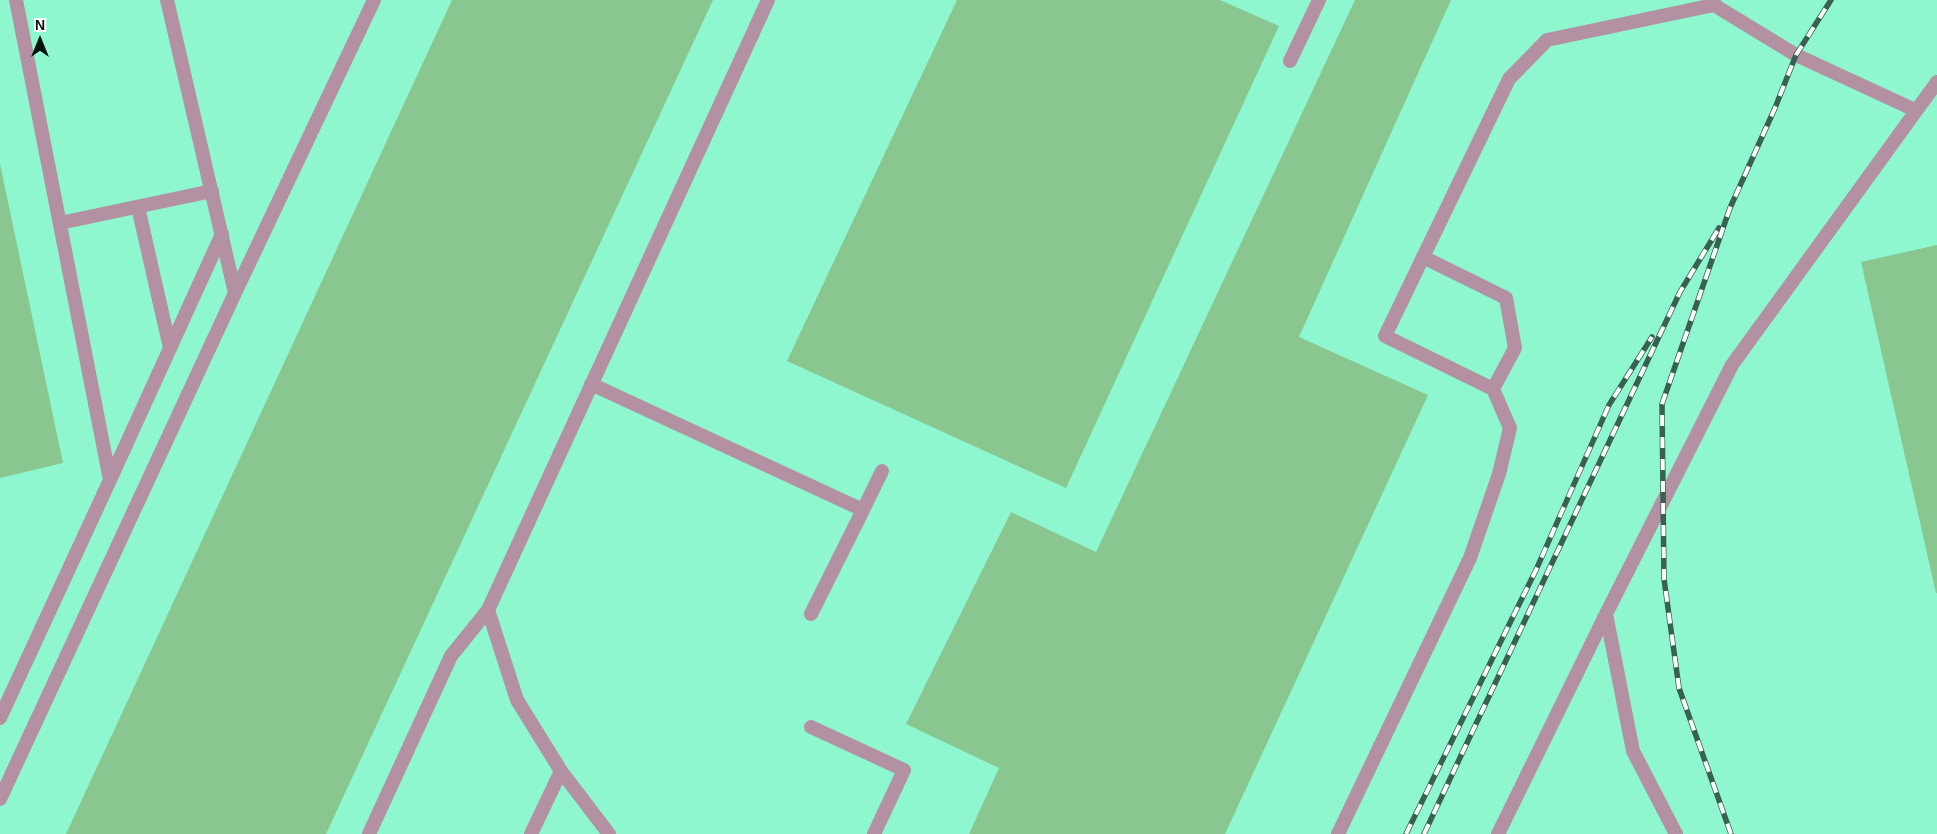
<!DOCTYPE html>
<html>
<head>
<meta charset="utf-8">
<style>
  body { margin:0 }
  #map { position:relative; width:1937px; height:834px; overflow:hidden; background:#b2fbdd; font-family:Helvetica,sans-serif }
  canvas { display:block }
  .north { position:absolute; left:15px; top:15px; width:50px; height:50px; -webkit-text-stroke:4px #fff; paint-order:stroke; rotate:0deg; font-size:14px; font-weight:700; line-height:20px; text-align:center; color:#00160d }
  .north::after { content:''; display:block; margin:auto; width:18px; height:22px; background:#00160d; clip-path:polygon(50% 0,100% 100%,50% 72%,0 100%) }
</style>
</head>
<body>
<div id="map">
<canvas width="1937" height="834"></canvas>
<div class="north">N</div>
</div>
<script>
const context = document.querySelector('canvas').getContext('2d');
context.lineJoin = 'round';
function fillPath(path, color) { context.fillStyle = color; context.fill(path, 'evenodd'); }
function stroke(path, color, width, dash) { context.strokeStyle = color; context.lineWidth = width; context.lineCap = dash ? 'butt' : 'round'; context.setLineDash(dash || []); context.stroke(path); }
const built = new Path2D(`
  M0,0H1937V834H0Z`);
const building = new Path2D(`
  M452,0H713L326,834H66Z
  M957,0H1220L1279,26L1066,488L787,361Z
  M1355,0H1451L1299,337L1428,395L1225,834H969L999,768L906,724L1011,512L1096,552Z
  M0,164L63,463L0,478Z
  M1937,245V593H1936L1861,262Z`);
const service = new Path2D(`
  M16,0L110,480L222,234
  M1714,0V5L1796,55L1915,110
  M1290,61L1319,0
  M138,207L170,348
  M60,223L212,191
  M1423,257L1506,298L1515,348L1493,389
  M591,384L863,510L811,614
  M863,510L882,471
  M0,718L110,480
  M811,727L904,770L874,834
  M369,834L451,656L488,610
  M531,834L561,771
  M609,834L561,771L517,700L488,610L768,0
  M1338,834L1470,558L1499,474L1510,428L1493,389L1385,336L1509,79L1547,40L1714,5`);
const minor = new Path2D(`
  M167,0L235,293
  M1606,614L1633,751L1676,834
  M0,799L235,293L374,0
  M1498,834L1606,614L1732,365L1937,82`);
const rail = new Path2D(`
  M1406,834L1536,570L1609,405L1652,337
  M1424,834L1680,292L1719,228
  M1731,834L1679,688L1664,579L1662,404L1730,208L1775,108L1796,55L1831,0`);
fillPath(built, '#8ef7cf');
fillPath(building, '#8ac790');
stroke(service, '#b391a2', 14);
stroke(minor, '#b391a2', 14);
stroke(rail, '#396050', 5.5);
stroke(rail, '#fff', 4, [11]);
</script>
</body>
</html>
